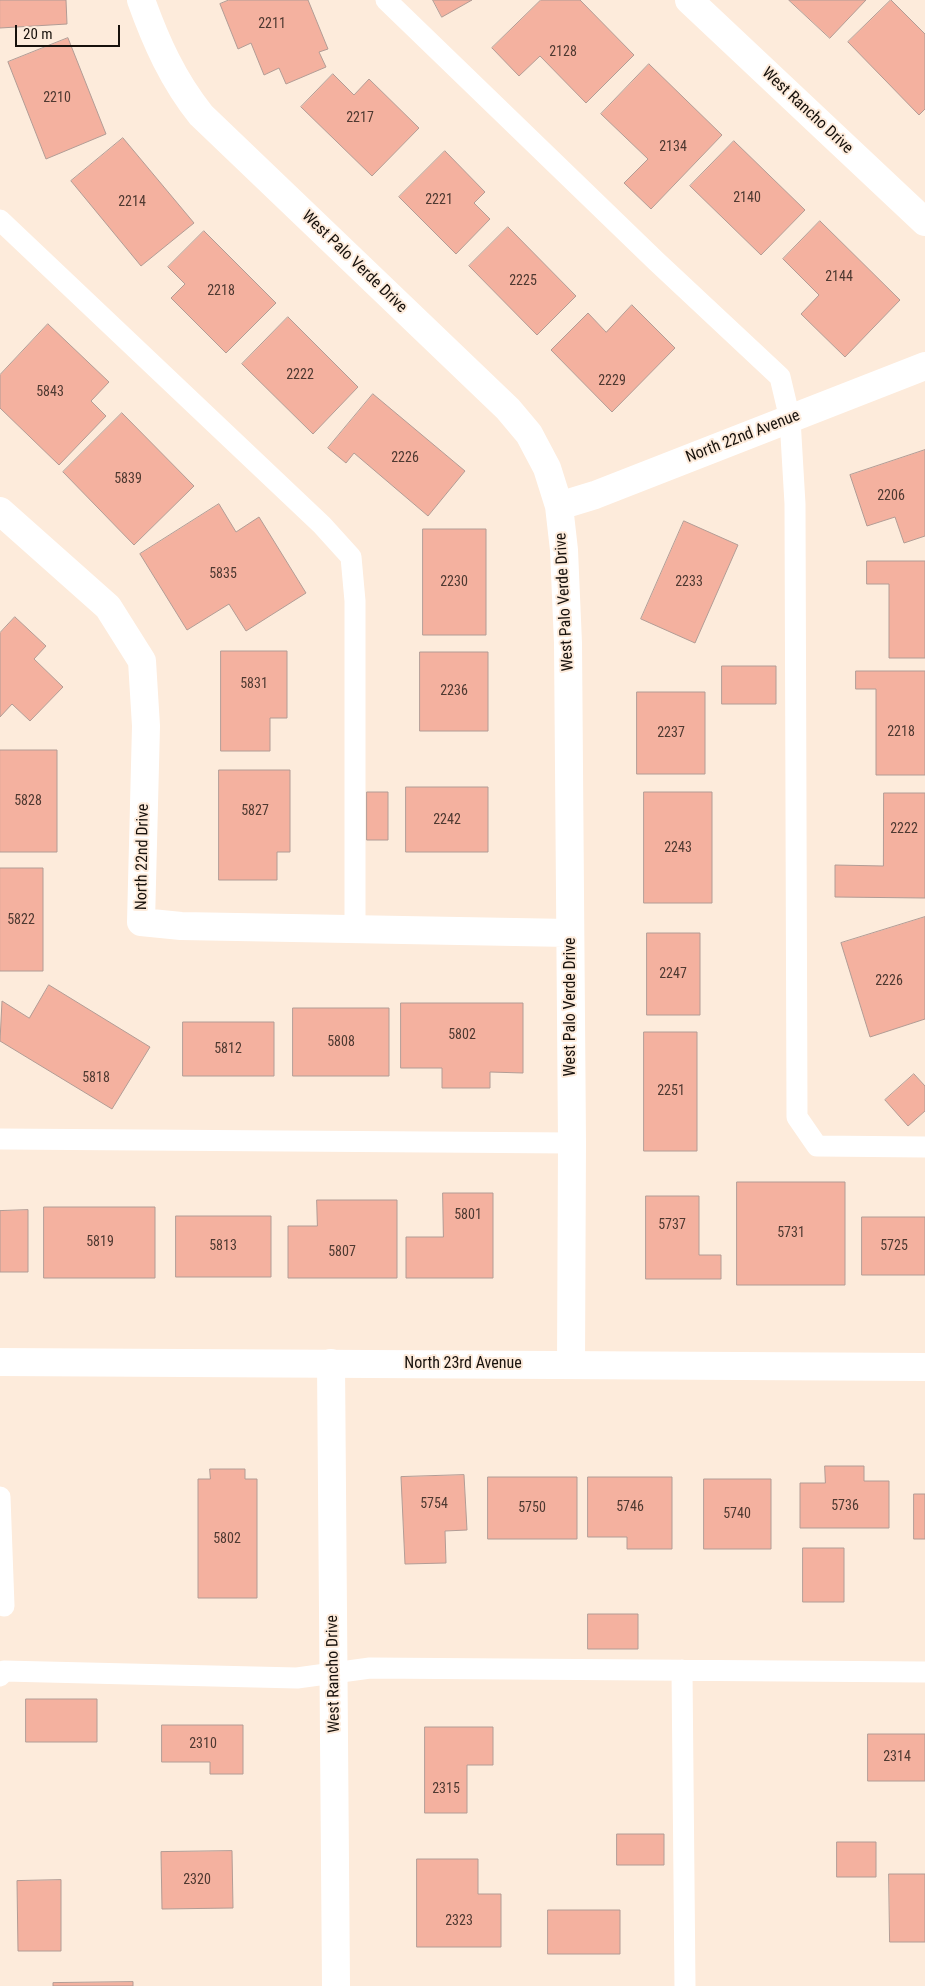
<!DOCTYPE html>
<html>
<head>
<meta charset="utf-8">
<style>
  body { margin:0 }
  #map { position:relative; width:925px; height:1986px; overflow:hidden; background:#fdebdb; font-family:"Roboto Condensed",sans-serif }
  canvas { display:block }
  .scale { position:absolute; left:15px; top:25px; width:105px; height:22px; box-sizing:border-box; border:2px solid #17110c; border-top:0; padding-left:6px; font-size:15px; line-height:18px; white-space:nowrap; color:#17110c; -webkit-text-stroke:4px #fdebdb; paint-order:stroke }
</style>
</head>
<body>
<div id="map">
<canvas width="925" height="1986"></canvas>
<div class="scale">20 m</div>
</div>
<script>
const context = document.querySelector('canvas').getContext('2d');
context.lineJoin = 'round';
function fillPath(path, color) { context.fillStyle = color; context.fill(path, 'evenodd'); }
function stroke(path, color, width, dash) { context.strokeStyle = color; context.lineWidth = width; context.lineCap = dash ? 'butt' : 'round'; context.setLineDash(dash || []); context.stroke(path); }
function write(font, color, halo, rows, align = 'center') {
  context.font = font + ' "Roboto Condensed",sans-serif'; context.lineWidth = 4; context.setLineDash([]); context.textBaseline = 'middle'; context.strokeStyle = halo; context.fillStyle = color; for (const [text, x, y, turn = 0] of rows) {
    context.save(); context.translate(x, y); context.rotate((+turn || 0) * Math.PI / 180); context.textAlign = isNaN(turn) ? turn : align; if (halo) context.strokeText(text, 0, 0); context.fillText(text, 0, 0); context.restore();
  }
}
const building = new Path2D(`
  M0,0H66L67,24L0,28Z
  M229,0H308L328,49L319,52L326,67L286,84L279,68L264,75L251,43L238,49L220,4Z
  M433,0H472L442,17Z
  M541,0H580L634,55L586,103L540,56L519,76L492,48Z
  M789,0H866L830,38Z
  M891,0L925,34V109L919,115L848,42Z
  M68,38L106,134L46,159L8,62Z
  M649,64L722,135L651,209L624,183L648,159L601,114Z
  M333,74L354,95L369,79L419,128L372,176L301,107Z
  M123,138L194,223L141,266L71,181Z
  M734,141L805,210L761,255L690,186Z
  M445,151L485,192L474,203L490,219L456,254L399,197Z
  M820,221L900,300L845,357L801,314L819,295L783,259Z
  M508,227L576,296L537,335L469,266Z
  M204,231L276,303L226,353L171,298L185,284L168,267Z
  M632,305L675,348L612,412L551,350L588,313L606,332Z
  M288,317L358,387L313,434L242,364Z
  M48,324L109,382L91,401L106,416L59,465L0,408V375Z
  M373,394L465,471L428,516L354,453L346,463L328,448Z
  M122,413L194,486L134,545L63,472Z
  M925,450V536L904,543L895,517L867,526L850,475Z
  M219,504L236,532L259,517L306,593L246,631L229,604L187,630L140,554Z
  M684,521L738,545L695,643L641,619Z
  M423,529H486V635H423Z
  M867,561H925V658H889V584H867Z
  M15,617L46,646L34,659L63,687L30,721L12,704L0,717V633Z
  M221,651H287V718H270V751H221Z
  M420,652H488V731H420Z
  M722,666H776V704H722Z
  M856,671H925V775H876V689H856Z
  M637,692H705V774H637Z
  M0,750H57V852H0Z
  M219,770H290V852H277V880H219Z
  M406,787H488V852H406Z
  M367,792H388V840H367Z
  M644,792H712V903H644Z
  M884,793H925V898L835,897V865L883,866Z
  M0,868H43V971H0Z
  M925,917V1019L870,1037L841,943Z
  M647,933H700V1015H647Z
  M49,985L150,1047L112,1109L0,1041L2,1001L29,1018Z
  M401,1003H523V1073L490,1072V1088H442V1068H401Z
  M293,1008H389V1076H293Z
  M183,1022H274V1076H183Z
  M644,1032H697V1151H644Z
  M914,1074L925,1086V1111L908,1126L885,1100Z
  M737,1182H845V1285H737Z
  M443,1193H493V1278H406V1237H443Z
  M646,1196H699V1255H721V1279H646Z
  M317,1200H397V1278H288V1226H317Z
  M44,1207H155V1278H44Z
  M28,1210V1272H0V1211Z
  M176,1216H271V1277H176Z
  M862,1217H925V1275H862Z
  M825,1466H864V1481H889V1528H800V1483H825Z
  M210,1469H245V1479H257V1598H198V1479H210Z
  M464,1475L467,1530L445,1531L446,1563L405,1564L401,1477Z
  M488,1477H577V1539H488Z
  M588,1477H672V1549H627V1537H588Z
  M704,1479H771V1549H704Z
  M914,1494H925V1539H914Z
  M803,1548H844V1602H803Z
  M588,1614H638V1649H588Z
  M26,1699H97V1742H26Z
  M162,1725H243V1774H210V1762H162Z
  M425,1727H493V1765H467V1813H425Z
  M868,1734H925V1781H868Z
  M617,1834H664V1865H617Z
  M837,1842H876V1877H837Z
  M232,1851L233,1908L162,1909L161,1852Z
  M417,1859H478V1894H501V1947H417Z
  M889,1874H925V1942H890Z
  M61,1880V1951H18L17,1881Z
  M548,1910H620V1954H548Z
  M133,1982V1986H53V1983Z`);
const service = new Path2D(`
  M386,0L656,261L780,377L790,419L795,504L797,1117L817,1146L925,1147
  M0,220L322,525L351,557L355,601V928
  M0,1139L572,1143
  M0,1497L4,1606
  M682,1670L685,1986
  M0,1676L4,1671L297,1678L370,1668L925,1672`);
const minor = new Path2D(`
  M141,0C156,42 173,80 201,115L508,409L529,434L547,468L559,506L564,550L568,643L572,1143L571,1364
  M689,0L925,222
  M559,506L595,495L925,366
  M0,511L108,607L142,661L146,726L141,922L181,926L570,933
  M331,1363L336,1986`);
const tertiary = new Path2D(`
  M0,1362L925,1367`);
const numberNames = [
  ["2211",272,24],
  ["2128",563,52],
  ["2210",57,98],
  ["2217",360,118],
  ["2134",673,147],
  ["2140",747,198],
  ["2221",439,200],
  ["2214",132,202],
  ["2144",839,277],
  ["2225",523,281],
  ["2218",221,291],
  ["2222",300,375],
  ["2229",612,381],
  ["5843",50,392],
  ["2226",405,458],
  ["5839",128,479],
  ["2206",891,496],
  ["5835",223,574],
  ["2230",454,582],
  ["2233",689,582],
  ["5831",254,684],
  ["2236",454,691],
  ["2218",901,732],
  ["2237",671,733],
  ["5828",28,801],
  ["5827",255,811],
  ["2242",447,820],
  ["2222",904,829],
  ["2243",678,848],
  ["5822",21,920],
  ["2247",673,974],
  ["2226",889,981],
  ["5802",462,1035],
  ["5808",341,1042],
  ["5812",228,1049],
  ["5818",96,1078],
  ["2251",671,1091],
  ["5801",468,1215],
  ["5737",672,1225],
  ["5731",791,1233],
  ["5819",100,1242],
  ["5813",223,1246],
  ["5725",894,1246],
  ["5807",342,1252],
  ["5754",434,1504],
  ["5736",845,1506],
  ["5746",630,1507],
  ["5750",532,1508],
  ["5740",737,1514],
  ["5802",227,1539],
  ["2310",203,1744],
  ["2314",897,1757],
  ["2315",446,1789],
  ["2320",197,1880],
  ["2323",459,1921]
];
const streetNames = [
  ["West Rancho Drive",807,111,43],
  ["West Palo Verde Drive",354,262,44],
  ["North 22nd Avenue",743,437,-21],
  ["West Palo Verde Drive",565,602,-93],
  ["North 22nd Drive",143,857,-89],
  ["West Palo Verde Drive",571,1007,-90],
  ["North 23rd Avenue",463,1364],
  ["West Rancho Drive",334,1674,-91]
];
fillPath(building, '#f4b19f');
stroke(building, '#b29c95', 1);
stroke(service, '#fff', 21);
stroke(minor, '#fff', 28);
stroke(tertiary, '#fff', 28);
write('14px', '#4e3931', null, numberNames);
write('16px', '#17110c', '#fdebdb', streetNames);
</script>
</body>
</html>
